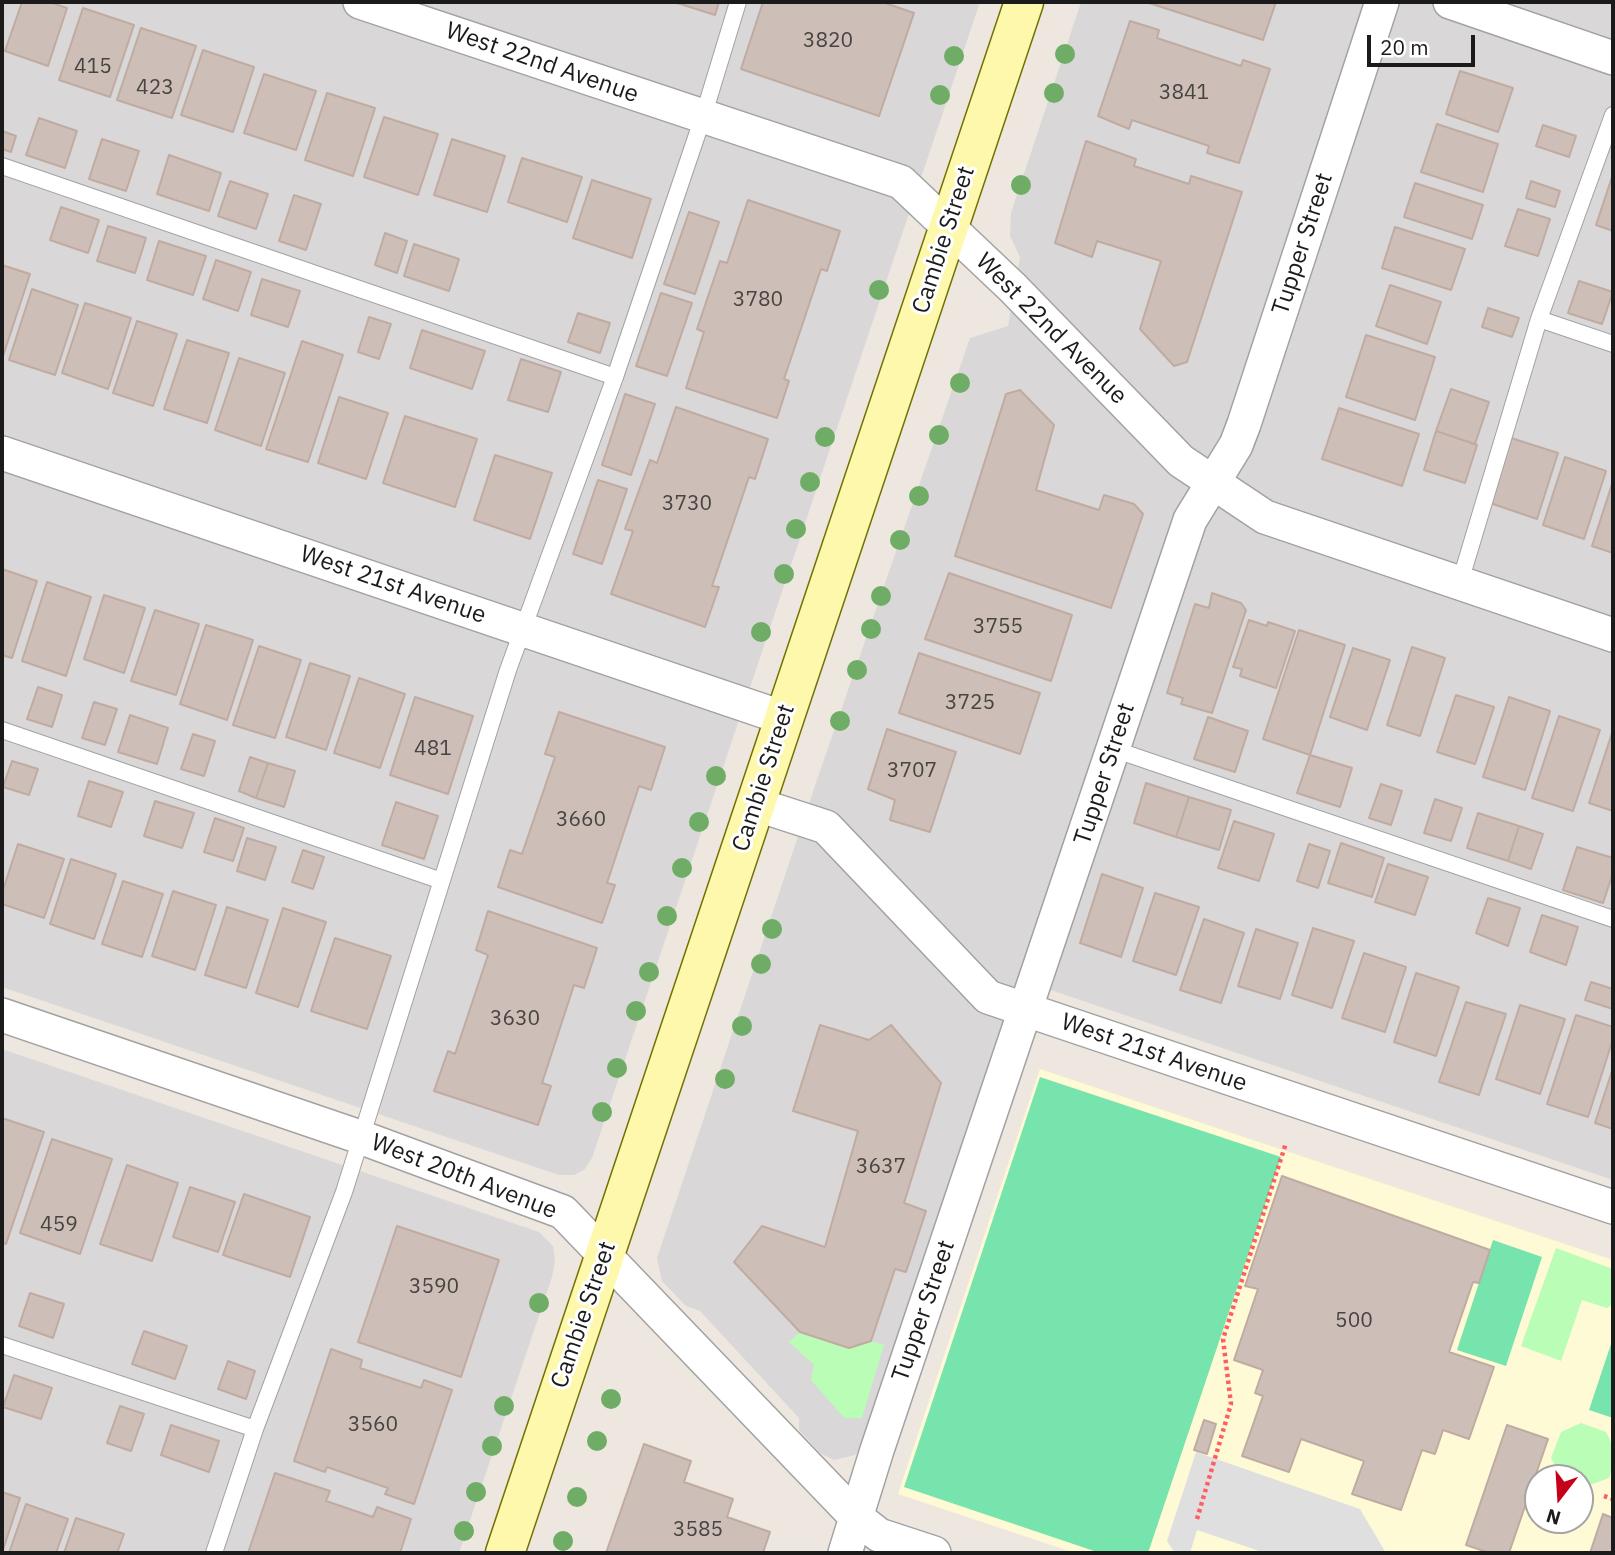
<!DOCTYPE html>
<html>
<head>
<meta charset="utf-8">
<style>
  body { margin:0 }
  #map { position:relative; width:1615px; height:1555px; overflow:hidden; background:#ede7df; font-family:"IBM Plex Sans",sans-serif }
  canvas { display:block }
  .frame { position:absolute; inset:0; border:4px solid #1b1b1b; pointer-events:none }
  .north { position:absolute; left:1524px; top:1464px; width:70px; height:70px; box-sizing:border-box; background:#fff; border:2px solid #a4a4a4; border-radius:50%; rotate:197deg; font-size:19px; font-weight:700; line-height:28px; text-align:center; color:#1b1b1b }
  .north::after { content:''; display:block; margin:auto; width:24px; height:32px; background:#c50018; clip-path:polygon(50% 0,100% 100%,50% 72%,0 100%) }
  .scale { position:absolute; left:1367px; top:35px; width:108px; height:32px; box-sizing:border-box; border:4px solid #1b1b1b; border-top:0; padding-left:9px; font-size:21px; line-height:24px; white-space:nowrap; color:#1b1b1b; -webkit-text-stroke:5px #fff; paint-order:stroke }
</style>
</head>
<body>
<div id="map">
<canvas width="1615" height="1555"></canvas>
<div class="frame"></div>
<div class="north">N</div>
<div class="scale">20 m</div>
</div>
<script>
const context = document.querySelector('canvas').getContext('2d');
context.lineJoin = 'round';
function fillPath(path, color) { context.fillStyle = color; context.fill(path, 'evenodd'); }
function stroke(path, color, width, dash) { context.strokeStyle = color; context.lineWidth = width; context.lineCap = dash ? 'butt' : 'round'; context.setLineDash(dash || []); context.stroke(path); }
function write(font, color, halo, rows, align = 'center') {
  context.font = font + ' "IBM Plex Sans",sans-serif'; context.lineWidth = 6; context.setLineDash([]); context.textBaseline = 'middle'; context.strokeStyle = halo; context.fillStyle = color; for (const [text, x, y, turn = 0] of rows) {
    context.save(); context.translate(x, y); context.rotate((+turn || 0) * Math.PI / 180); context.textAlign = isNaN(turn) ? turn : align; if (halo) context.strokeText(text, 0, 0); context.fillText(text, 0, 0); context.restore();
  }
}
const residential = new Path2D(`
  M2,2H980L592,1158L585,1169L574,1175H559L2,987Z
  M1081,2H1613V1180L1018,979L863,1446L855,1455L834,1460L820,1453L799,1430V1418L700,1311L686,1306L662,1281L657,1258L820,771L970,338L1008,326L1020,257L1010,236L1011,213Z
  M2,1049L539,1232L553,1246L555,1261L552,1277L459,1553H2Z`);
const education = new Path2D(`
  M1040,1069L1613,1260V1553H1075L898,1494ZM1538,1478H1580V1520H1538Z`);
const park = new Path2D(`
  M1556,1248L1613,1269V1304L1607,1308L1582,1300L1561,1361L1521,1346Z
  M800,1332L849,1348L871,1341L884,1345L862,1418H844L811,1380L814,1365L789,1342Z
  M1581,1423L1606,1432C1615,1448 1615,1461 1609,1478L1587,1486L1580,1484V1478H1562L1551,1458L1561,1432Z`);
const pitch = new Path2D(`
  M1040,1077L1281,1157L1148,1553H1100L904,1487Z
  M1493,1240L1542,1257L1506,1366L1457,1350Z
  M1613,1338V1418L1589,1410Z`);
const parking = new Path2D(`
  M1196,1452L1360,1509L1386,1553H1265L1197,1530L1190,1553H1175L1167,1541Z`);
const building = new Path2D(`
  M22,2H49L67,8L48,66L5,51Z
  M674,2H719L715,15Z
  M763,2H882L914,13L879,116L741,69Z
  M1146,2H1276L1263,40Z
  M83,8L134,25L110,97L59,80Z
  M1130,21L1159,30L1157,38L1241,66L1243,60L1270,69L1239,163L1207,153L1209,146L1132,120L1129,129L1098,116Z
  M141,28L196,46L172,118L117,100Z
  M203,50L254,67L233,132L181,115Z
  M1460,71L1513,88L1498,132L1446,114Z
  M264,74L316,91L296,150L244,133Z
  M327,93L375,108L353,176L305,160Z
  M384,117L438,134L418,195L364,177Z
  M39,118L77,131L65,168L26,155Z
  M1437,124L1498,144L1483,192L1421,172Z
  M1543,125L1576,136L1569,157L1536,146Z
  M2,131L16,136L11,152L2,149Z
  M102,139L139,151L126,191L89,179Z
  M452,139L505,156L487,212L434,195Z
  M1086,141L1136,159L1134,166L1189,184L1191,176L1242,192L1187,362L1174,366L1140,329L1161,261L1097,241L1092,257L1055,243Z
  M169,155L221,173L209,211L157,194Z
  M522,158L582,177L567,222L508,202Z
  M1613,174V231L1596,225Z
  M592,180L651,199L632,258L573,238Z
  M230,181L268,194L256,229L218,216Z
  M1531,181L1560,191L1555,207L1526,198Z
  M1415,183L1483,205L1472,239L1404,217Z
  M294,195L321,204L306,250L279,241Z
  M748,200L840,231L827,271L821,269L784,379L789,381L777,418L686,388L704,332L697,329L720,261L727,263Z
  M61,207L99,220L88,253L50,240Z
  M1518,209L1550,219L1538,256L1505,246Z
  M689,212L719,222L695,294L664,284Z
  M108,226L146,238L135,273L97,261Z
  M1395,227L1465,249L1451,290L1382,268Z
  M385,233L407,241L397,273L375,265Z
  M159,241L206,256L193,295L147,280Z
  M414,244L459,259L449,291L404,276Z
  M216,260L251,272L238,311L203,299Z
  M2,265L30,274L3,356H2Z
  M262,279L300,291L288,327L251,315Z
  M1579,281L1613,292L1602,324L1568,313Z
  M1390,285L1441,302L1427,344L1376,326Z
  M32,289L78,305L55,375L9,360Z
  M661,293L692,303L667,376L636,366Z
  M85,303L131,318L108,389L62,373Z
  M1488,308L1519,318L1512,337L1482,327Z
  M578,313L610,323L600,353L568,342Z
  M369,317L391,324L379,359L358,352Z
  M137,321L177,334L153,406L113,393Z
  M422,330L485,351L472,389L410,368Z
  M1366,335L1435,357L1415,420L1346,397Z
  M187,340L229,353L207,423L164,409Z
  M302,341L343,355L308,462L266,449Z
  M239,358L285,373L261,446L215,430Z
  M521,359L561,372L548,412L508,400Z
  M1451,389L1489,402L1475,444L1436,431Z
  M1020,390L1054,425L1036,490L1099,510L1104,495L1134,504L1143,514L1111,608L955,556L1006,394Z
  M625,394L655,404L631,475L602,465Z
  M339,397L388,413L366,479L318,463Z
  M676,407L768,439L755,479L749,477L712,586L719,587L705,627L611,594L633,531L625,529L650,460L657,463Z
  M1339,408L1419,434L1402,486L1322,459Z
  M405,416L477,439L455,507L383,483Z
  M1436,431L1477,445L1465,483L1424,470Z
  M1511,438L1558,453L1537,519L1490,503Z
  M495,455L552,473L530,539L474,520Z
  M1565,457L1606,471L1584,539L1543,525Z
  M598,480L627,489L602,564L573,554Z
  M1612,484L1613,485V553L1592,546Z
  M2,569L37,581L12,658L2,655Z
  M949,573L1072,615L1051,681L925,639Z
  M47,582L91,597L66,676L22,661Z
  M1212,593L1241,603L1246,610L1212,713L1181,704L1183,698L1167,693L1195,604L1209,608Z
  M104,595L145,608L124,673L84,659Z
  M155,610L199,624L176,695L131,681Z
  M1249,620L1267,626L1268,622L1295,631L1276,688L1240,676L1242,669L1233,667Z
  M206,625L253,640L227,720L180,704Z
  M1299,630L1345,645L1310,755L1263,739Z
  M259,646L301,660L275,738L233,725Z
  M1412,647L1445,658L1420,736L1387,725Z
  M1353,648L1390,660L1367,730L1330,717Z
  M919,653L1040,693L1020,754L899,713Z
  M310,663L350,676L326,750L286,737Z
  M359,678L405,694L380,768L334,753Z
  M38,687L62,695L52,727L27,719Z
  M1456,695L1494,707L1475,764L1437,752Z
  M415,697L473,716L448,794L390,775Z
  M1509,697L1550,711L1525,790L1483,777Z
  M94,702L117,709L105,745L82,738Z
  M559,712L665,747L651,790L639,786L607,883L615,885L602,923L498,887L510,850L522,854L555,757L545,754Z
  M130,715L168,728L157,764L118,752Z
  M1559,716L1600,730L1573,811L1532,798Z
  M1208,717L1248,731L1235,772L1194,759Z
  M887,729L956,752L930,832L890,820L895,800L868,789Z
  M1612,733H1613V811L1589,803Z
  M193,734L215,741L204,776L181,769Z
  M1310,755L1352,768L1340,807L1297,793Z
  M250,757L268,763L256,798L239,791Z
  M12,761L38,769L29,795L3,787Z
  M268,763L295,771L284,807L256,798Z
  M89,781L123,792L111,827L78,816Z
  M1146,783L1189,797L1176,837L1134,823Z
  M1381,784L1402,791L1391,825L1369,818Z
  M1189,797L1231,810L1219,850L1176,837Z
  M1435,799L1462,808L1451,841L1424,833Z
  M155,801L194,813L182,848L144,836Z
  M396,802L438,816L424,859L382,845Z
  M1478,813L1519,826L1508,861L1467,848Z
  M215,818L244,828L233,861L204,852Z
  M1234,821L1274,834L1259,881L1218,868Z
  M1519,826L1543,834L1531,869L1508,861Z
  M247,838L276,847L265,880L237,871Z
  M1341,843L1384,858L1372,897L1328,883Z
  M18,844L64,859L44,918L2,904V893Z
  M1309,844L1330,851L1318,888L1297,881Z
  M1577,847L1613,858V873L1603,903L1563,890Z
  M303,850L324,857L313,889L292,882Z
  M71,859L116,874L94,939L50,924Z
  M1388,864L1428,877L1415,915L1375,902Z
  M1102,874L1143,888L1121,957L1080,943Z
  M123,881L163,894L142,957L102,944Z
  M173,891L216,905L195,970L152,956Z
  M1155,893L1199,907L1176,975L1133,961Z
  M1488,898L1520,908L1508,946L1476,933Z
  M227,907L268,920L246,988L205,975Z
  M283,908L326,922L298,1007L256,993Z
  M488,911L597,948L584,988L574,985L542,1083L551,1086L538,1125L434,1091L448,1051L455,1054L488,955L476,950Z
  M1542,915L1578,927L1566,965L1530,952Z
  M1204,919L1244,933L1221,1003L1180,990Z
  M1313,928L1354,941L1332,1008L1292,995Z
  M1256,929L1298,943L1280,999L1238,986Z
  M335,938L391,956L367,1029L311,1011Z
  M1364,953L1406,967L1385,1032L1342,1018Z
  M1416,973L1459,987L1436,1056L1394,1042Z
  M1591,982L1613,989V1009L1585,1000Z
  M1466,1002L1506,1014L1479,1095L1439,1082Z
  M1520,1005L1565,1019L1540,1094L1496,1079Z
  M1576,1015L1613,1027V1039L1588,1117L1547,1104Z
  M820,1025L869,1040L891,1025L941,1083L904,1203L926,1211L906,1272L895,1269L871,1341L849,1348L800,1332L734,1262L762,1226L825,1247L858,1131L793,1111Z
  M1613,1068V1129L1595,1123Z
  M2,1118L44,1132L6,1244L2,1243Z
  M52,1139L112,1159L80,1254L20,1233Z
  M127,1165L178,1183L152,1261L100,1244Z
  M1282,1176L1490,1250L1479,1283L1473,1282L1449,1352L1494,1367L1469,1439L1443,1430L1435,1454L1422,1450L1401,1510L1352,1494L1364,1461L1301,1439L1289,1472L1242,1456L1263,1396L1255,1393L1263,1370L1234,1360L1258,1289L1245,1286Z
  M190,1187L235,1202L218,1252L173,1237Z
  M244,1194L310,1217L290,1277L223,1255Z
  M397,1226L499,1260L461,1377L358,1342Z
  M30,1293L64,1304L53,1338L19,1326Z
  M144,1331L187,1346L175,1379L132,1364Z
  M331,1349L362,1360L360,1368L421,1388L424,1380L452,1390L414,1504L385,1494L388,1488L327,1467L325,1472L294,1461Z
  M228,1361L255,1371L246,1399L218,1389Z
  M14,1375L52,1388L41,1419L3,1407Z
  M120,1406L144,1414L131,1451L107,1443Z
  M1204,1420L1216,1424L1207,1454L1194,1450Z
  M171,1425L219,1441L209,1472L161,1455Z
  M1507,1425L1548,1439L1509,1553H1490L1466,1545Z
  M644,1444L691,1461L684,1482L733,1499L727,1517L770,1532L763,1553H606Z
  M275,1473L330,1491L326,1501L373,1517L377,1507L411,1519L400,1553H248Z
  M2,1492L20,1498L2,1553Z
  M26,1504L68,1519L56,1553H9Z
  M1603,1514L1613,1518V1553H1590Z
  M76,1518L124,1534L117,1553H64Z`);
const path = new Path2D(`
  M1604,1496L1613,1499
  M1197,1519L1231,1404L1223,1339L1286,1143`);
const service = new Path2D(`
  M2,166L615,377
  M1539,319L1613,344
  M1460,582L1539,319L1613,115
  M2,730L439,880
  M1113,749L1613,919
  M2,1345L255,1429
  M214,1553L255,1429L344,1192L508,670L615,377L703,117L738,2`);
const minor = new Path2D(`
  M360,2L901,182L1013,288L1181,461L1265,517L1613,635
  M1450,2L1613,58
  M2,453L784,718
  M755,804L826,827L988,997L1613,1207
  M2,1015L360,1137L563,1212L856,1517L879,1535L934,1553
  M845,1553L877,1450L1190,520L1236,445L1244,424L1382,2`);
const secondary = new Path2D(`
  M505,1553L1024,2`);
const trees = [
  [1065,54],
  [954,56],
  [1054,93],
  [940,95],
  [1021,185],
  [879,290],
  [960,383],
  [939,435],
  [825,437],
  [810,482],
  [919,496],
  [796,529],
  [900,540],
  [784,574],
  [881,596],
  [871,629],
  [761,632],
  [857,670],
  [840,721],
  [716,776],
  [699,822],
  [682,868],
  [667,916],
  [772,929],
  [761,964],
  [649,972],
  [636,1011],
  [742,1026],
  [617,1068],
  [725,1079],
  [602,1112],
  [539,1303],
  [611,1399],
  [504,1406],
  [597,1441],
  [492,1446],
  [476,1492],
  [577,1497],
  [464,1531],
  [563,1541]
];
const numberNames = [
  ["3820",828,41],
  ["415",93,67],
  ["423",155,88],
  ["3841",1184,93],
  ["3780",758,300],
  ["3730",687,504],
  ["3755",998,627],
  ["3725",970,703],
  ["481",433,749],
  ["3707",912,771],
  ["3660",581,820],
  ["3630",515,1019],
  ["3637",881,1167],
  ["459",59,1225],
  ["3590",434,1287],
  ["500",1354,1321],
  ["3560",373,1425],
  ["3585",698,1530]
];
const streetNames = [
  ["West 22nd Avenue",542,63,19],
  ["Cambie Street",944,240,-72],
  ["Tupper Street",1303,244,-72],
  ["West 22nd Avenue",1051,329,45],
  ["West 21st Avenue",393,585,19],
  ["Tupper Street",1105,774,-72],
  ["Cambie Street",764,778,-72],
  ["West 21st Avenue",1154,1053,19],
  ["West 20th Avenue",464,1177,21],
  ["Tupper Street",924,1311,-71],
  ["Cambie Street",584,1315,-71]
];
fillPath(residential, '#d9d7d8');
fillPath(education, '#fffad6');
fillPath(park, '#b9fdb6');
fillPath(pitch, '#76e4ac');
fillPath(parking, '#dfdfdf');
fillPath(building, '#cdbfb8');
stroke(building, '#c0aba1', 2);
stroke(service, '#a2a2a2', 18);
stroke(minor, '#a2a2a2', 36);
stroke(secondary, '#737200', 41);
stroke(path, '#ff5e61', 4.5, [3.5, 3.5]);
stroke(service, '#fff', 16);
stroke(minor, '#fff', 33);
stroke(secondary, '#fef8ad', 38);
context.fillStyle = '#6fad66';
for (const [x, y] of trees) { context.beginPath(); context.arc(x, y, 10, 0, 2 * Math.PI); context.fill(); }
write('21px', '#484442', null, numberNames);
write('24px', '#1b1b1b', '#fff', streetNames);
</script>
</body>
</html>
